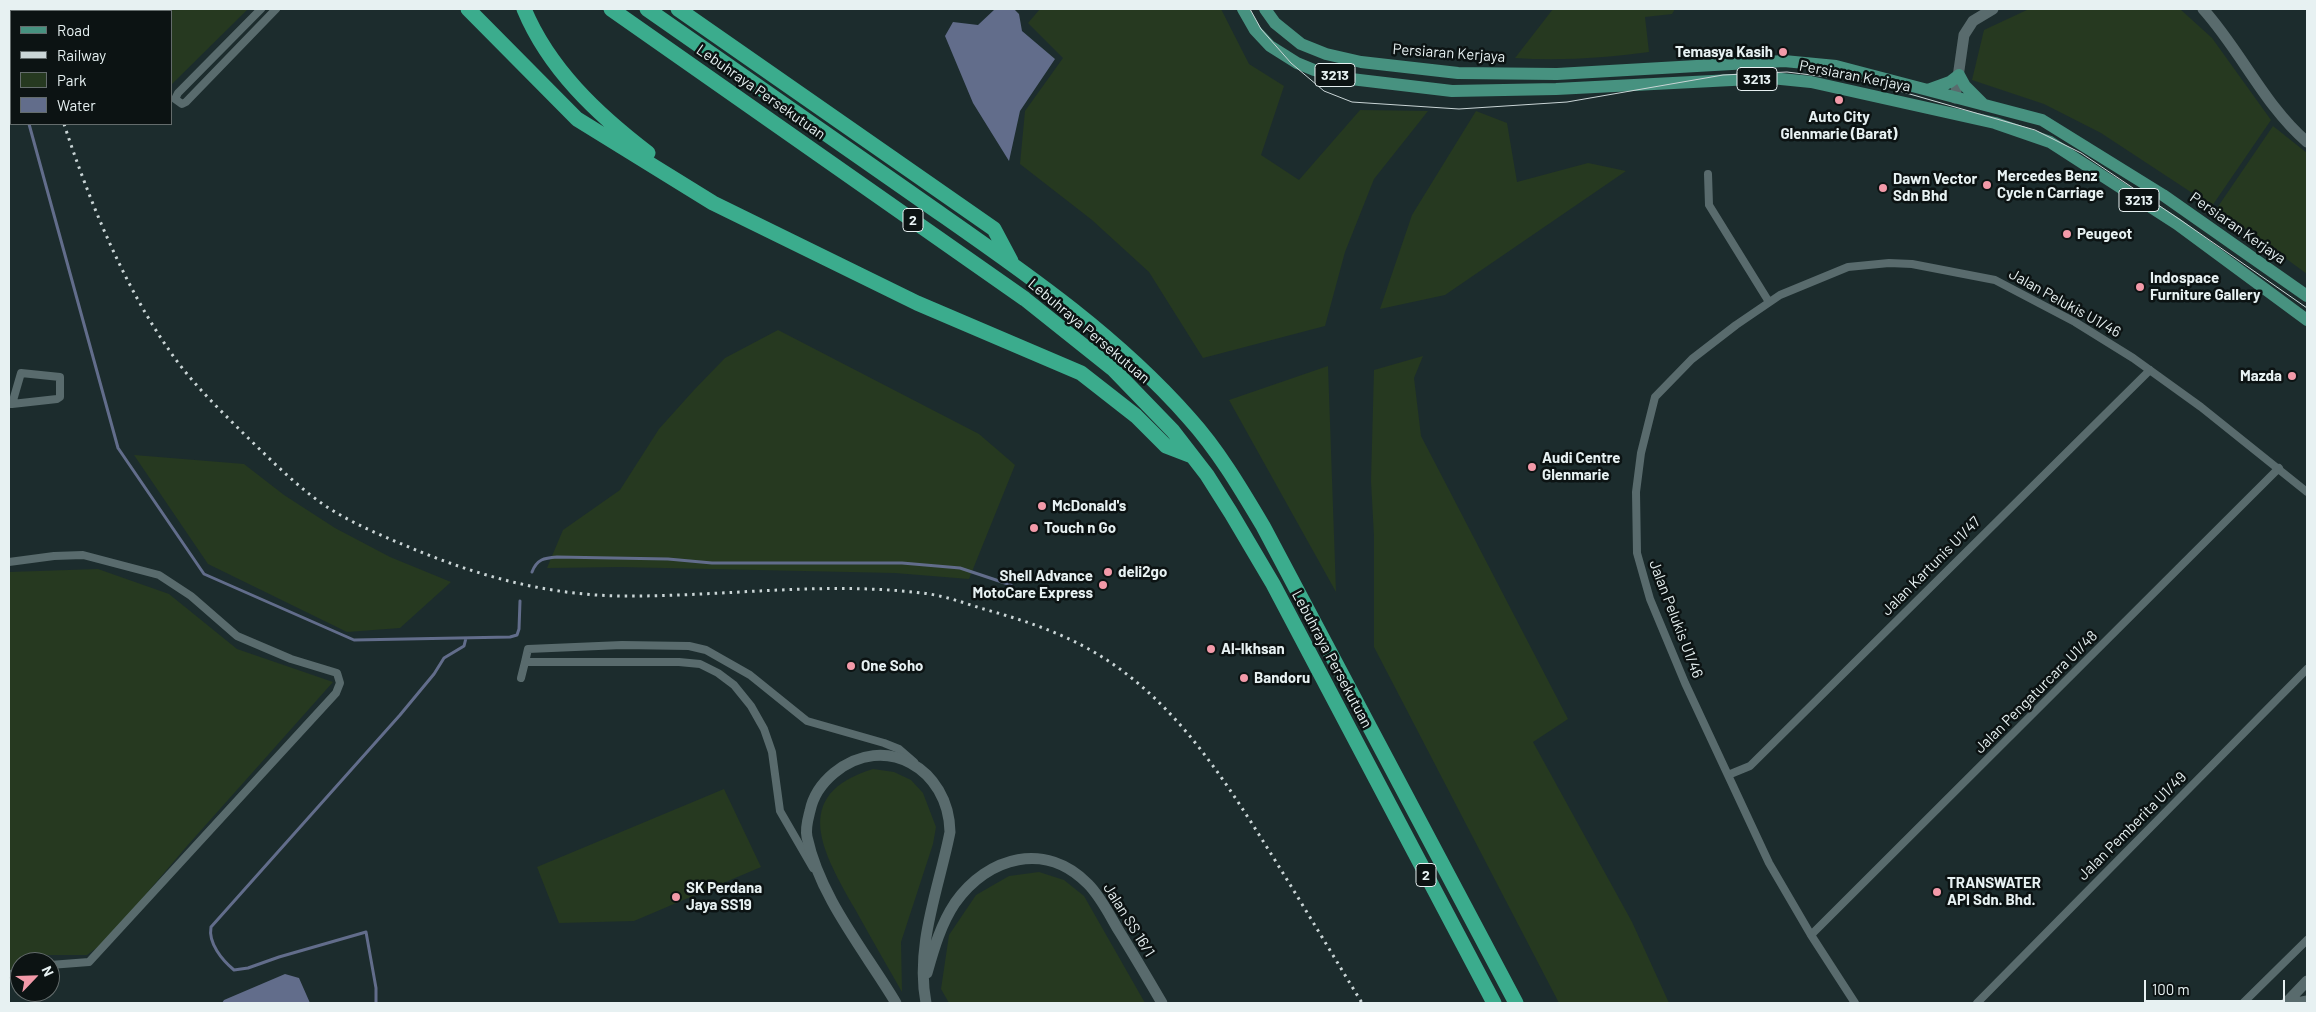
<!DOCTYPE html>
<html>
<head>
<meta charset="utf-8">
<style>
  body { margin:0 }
  #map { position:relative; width:2316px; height:1012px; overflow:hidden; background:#1c2c2d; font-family:Barlow,sans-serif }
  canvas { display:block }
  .frame { position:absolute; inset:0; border:10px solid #e7f1f2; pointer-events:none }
  .legend { position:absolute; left:10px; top:10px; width:162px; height:115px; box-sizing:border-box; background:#0c1313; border:1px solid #646c6c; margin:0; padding:6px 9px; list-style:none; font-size:15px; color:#e7f1f2 }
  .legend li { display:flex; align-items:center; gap:10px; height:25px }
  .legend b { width:25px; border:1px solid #646c6c }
  .north { position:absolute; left:10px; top:952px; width:50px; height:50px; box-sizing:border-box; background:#0c1313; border:1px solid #646c6c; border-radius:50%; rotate:66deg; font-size:14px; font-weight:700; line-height:20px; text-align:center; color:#e7f1f2 }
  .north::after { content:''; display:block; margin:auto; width:18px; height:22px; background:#f39aa9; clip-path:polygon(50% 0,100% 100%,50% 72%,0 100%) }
  .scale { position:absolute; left:2144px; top:980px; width:141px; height:22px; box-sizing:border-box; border:2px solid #e7f1f2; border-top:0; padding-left:6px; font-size:15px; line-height:18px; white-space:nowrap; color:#e7f1f2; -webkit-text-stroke:4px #0c1313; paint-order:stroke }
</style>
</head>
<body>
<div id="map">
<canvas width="2316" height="1012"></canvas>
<div class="frame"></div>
<ul class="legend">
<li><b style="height:6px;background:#479280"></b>Road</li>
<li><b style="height:6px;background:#cad5d6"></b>Railway</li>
<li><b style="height:14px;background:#263920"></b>Park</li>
<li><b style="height:14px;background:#626d8b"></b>Water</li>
</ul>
<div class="north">N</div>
<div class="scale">100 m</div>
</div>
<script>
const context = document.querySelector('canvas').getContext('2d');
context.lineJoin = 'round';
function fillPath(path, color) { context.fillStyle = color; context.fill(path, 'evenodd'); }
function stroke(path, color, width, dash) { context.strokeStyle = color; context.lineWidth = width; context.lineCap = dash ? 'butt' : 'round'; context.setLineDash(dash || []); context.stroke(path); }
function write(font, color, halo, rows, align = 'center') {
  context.font = font + ' Barlow,sans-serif'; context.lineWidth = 5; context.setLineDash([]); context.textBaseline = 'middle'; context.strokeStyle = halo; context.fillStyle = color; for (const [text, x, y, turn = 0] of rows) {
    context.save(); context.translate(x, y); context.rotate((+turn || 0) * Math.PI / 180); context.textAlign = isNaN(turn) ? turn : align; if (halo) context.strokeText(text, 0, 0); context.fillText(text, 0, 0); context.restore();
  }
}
const green = new Path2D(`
  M93,9H248L171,85V11H94Z
  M1040,9H1221L1249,64L1284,86L1261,155L1299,180L1360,110L1428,111L1374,179L1345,252L1325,326L1203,358L1149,272L1092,220L1020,164L1025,111L1063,58L1028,23Z
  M1553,9H1675L1672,14L1645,17L1649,52C1604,58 1560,61 1515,58Z
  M2029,9H2180L2212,38L2271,120L2212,206L2101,133L2044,104L1972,80L1984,30Z
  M1476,111L1507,123L1517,182L1588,163L1626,171L1445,295L1380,309L1412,215Z
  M2273,126L2307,153V274L2217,208Z
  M778,330L979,434L1015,465L969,579L895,573L620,567L547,568L563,530L620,490L659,429L694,390L725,358Z
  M1423,356L1414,378L1421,436L1568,719L1533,742L1632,922L1669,1003H1559L1374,647V536L1371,481L1374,370Z
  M1328,366L1336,592L1229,400Z
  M134,455L244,464L284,495L335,528L390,557L451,582L400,628L347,632L208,564Z
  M98,569L169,594L237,649L333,682L187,846L106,941L87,955H36L25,962H20V965L9,971V572Z
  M873,769L894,772L911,780L923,793L936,827L933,844L901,942L902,992C886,964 870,936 855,909C824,854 788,795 873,769Z
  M724,789L761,867L634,921L559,923L537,867Z
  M1039,872L1064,880L1084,896L1145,1003H949L941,989L949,935L976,895L1009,876Z`);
const water = new Path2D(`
  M995,9H1014L1019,14L1022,31L1055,59L1020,111L1009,161L973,103L945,36L953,22L978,25Z
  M285,974L299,978L310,1003H222L224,1000Z`);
const stream = new Path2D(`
  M9,50L11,60
  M29,124L118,448L204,574L354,640L510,637L517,635L519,629L520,601
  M532,572C537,559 544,558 557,557L668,559L712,563H902L960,568L1011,585
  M376,1003V988L366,932L279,957L248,968L234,970C222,960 208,943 211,927L400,715L434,674L444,658L464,646L466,638`);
const street = new Path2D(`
  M261,9L178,93L175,99L182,104L186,102L276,9
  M1708,174L1709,205L1769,302
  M9,404H12L57,399L60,397V377L21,373L12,404
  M9,562L54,556L83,555L159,575L191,596L237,636L291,659L337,673L340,683L336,693L89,962L50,965
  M521,678L525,662
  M1728,775L1750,766L2150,370
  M813,868L780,811L772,752L764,729L751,706L734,685L718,673L700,664L679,662H525L528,649L622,645L689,646L706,650L750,675L807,721L884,743L899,749L914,762
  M1811,935L2279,468
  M9,975L20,970
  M1855,1003L1811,935L1769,863L1685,683L1650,599L1637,553L1636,492L1641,453L1655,397L1692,359L1736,325L1780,295L1848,267L1889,263L1912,264L1995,280L2075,322L2133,358L2201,407L2307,492
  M1977,1003L2307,669
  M2243,1003L2307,940`);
const secondary = new Path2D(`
  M2203,9C2241,51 2264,105 2307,142
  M1955,98L1964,35L1973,21L1993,9
  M927,973C934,948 941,924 955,903C988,856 1046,841 1088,884C1101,897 1110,916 1119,931C1134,955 1148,979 1162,1003
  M896,1003C865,951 820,898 807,837C805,828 808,819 810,811C813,796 822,783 834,773C885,731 949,769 950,832C939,888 915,945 926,1003
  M2286,1003L2307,981
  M2297,1003L2307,1001`);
const primary = new Path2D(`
  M1243,9L1255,30L1270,46L1297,63L1314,70L1351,79L1452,91L1556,89L1771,78L1811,82L1995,123L2050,142L2177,224L2307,320
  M1265,9L1275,23L1301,44L1326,54L1361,62L1458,73L1557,74L1784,61L1836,66L2042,120L2163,195L2307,296
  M1928,90L1950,82L1959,75L1965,86L1983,104`);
const highway = new Path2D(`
  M468,9L577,119L713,203L917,303L1081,373L1136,416L1166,446L1192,456
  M524,9C549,69 597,114 648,153
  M611,9L1025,299L1114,370L1173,431L1207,475L1231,513L1273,584L1494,1003
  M647,9C734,69 821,130 908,191C1006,260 1109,327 1189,418C1218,450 1241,489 1263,526L1516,1003
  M678,9L994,229L1011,261`);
const tram = new Path2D(`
  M1250,9L1261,29L1291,63L1324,91L1352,102L1459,109L1567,102L1723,75L1787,72L1868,82L2035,130L2081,153L2182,221L2307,308`);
const rail = new Path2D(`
  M33,9V11
  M64,124C89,200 123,284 169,350C190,381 217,407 243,433C270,459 296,486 327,507C352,523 378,534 404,545C474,575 545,595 621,596C721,597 822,581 922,593C941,595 962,602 980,608C1016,618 1052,629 1085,647C1165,690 1216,766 1263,841C1297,895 1329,949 1362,1003`);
const markers = [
  [1783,52,5,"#f39aa9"],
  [1839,100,5,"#f39aa9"],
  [1987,185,5,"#f39aa9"],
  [1883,188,5,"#f39aa9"],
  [2067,234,5,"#f39aa9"],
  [2140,287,5,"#f39aa9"],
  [2292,376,5,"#f39aa9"],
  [1532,467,5,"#f39aa9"],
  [1042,506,5,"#f39aa9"],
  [1034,528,5,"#f39aa9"],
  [1108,572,5,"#f39aa9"],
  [1103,585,5,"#f39aa9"],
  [1211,649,5,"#f39aa9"],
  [851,666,5,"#f39aa9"],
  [1244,678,5,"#f39aa9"],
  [1937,892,5,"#f39aa9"],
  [676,897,5,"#f39aa9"]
];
const shields = [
  [1335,75,40],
  [1757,79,40],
  [2139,200,40],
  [913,220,20],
  [1426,875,20]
];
const shieldNames = [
  ["3213",1335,75],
  ["3213",1757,79],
  ["3213",2139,200],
  ["2",913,220],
  ["2",1426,875]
];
const poiNames = [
  ["Temasya Kasih",1773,52,"right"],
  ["Auto City",1839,117,"center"],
  ["Glenmarie (Barat)",1839,134,"center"],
  ["Mercedes Benz",1997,176],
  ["Cycle n Carriage",1997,193],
  ["Dawn Vector",1893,179],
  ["Sdn Bhd",1893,196],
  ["Peugeot",2077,234],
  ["Indospace",2150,278],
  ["Furniture Gallery",2150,295],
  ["Mazda",2282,376,"right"],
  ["Audi Centre",1542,458],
  ["Glenmarie",1542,475],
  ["McDonald's",1052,506],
  ["Touch n Go",1044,528],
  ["deli2go",1118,572],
  ["Shell Advance",1093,576,"right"],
  ["MotoCare Express",1093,593,"right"],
  ["Al-Ikhsan",1221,649],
  ["One Soho",861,666],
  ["Bandoru",1254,678],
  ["TRANSWATER",1947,883],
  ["API Sdn. Bhd.",1947,900],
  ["SK Perdana",686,888],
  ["Jaya SS19",686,905]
];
const streetNames = [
  ["Persiaran Kerjaya",1449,53,4],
  ["Persiaran Kerjaya",1855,76,11],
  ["Lebuhraya Persekutuan",761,92,35],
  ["Persiaran Kerjaya",2238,228,35],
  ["Jalan Pelukis U1/46",2065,303,29],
  ["Lebuhraya Persekutuan",1089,331,40],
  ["Jalan Kartunis U1/47",1931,566,-45],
  ["Jalan Pelukis U1/46",1676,619,69],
  ["Lebuhraya Persekutuan",1332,659,62],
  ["Jalan Pengaturcara U1/48",2036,692,-45],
  ["Jalan Pemberita U1/49",2132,826,-45],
  ["Jalan SS 16/1",1129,920,58]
];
fillPath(green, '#263920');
fillPath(water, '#626d8b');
stroke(stream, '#626d8b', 3);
stroke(street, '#596b6d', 8);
stroke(secondary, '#596b6d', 11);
stroke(primary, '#479280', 12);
stroke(highway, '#3bac8d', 15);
stroke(tram, '#cad5d6', 1);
stroke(rail, '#cad5d6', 3, [2.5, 5]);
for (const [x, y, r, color] of markers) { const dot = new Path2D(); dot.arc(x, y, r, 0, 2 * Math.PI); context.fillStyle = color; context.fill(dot); stroke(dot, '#0c1313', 2); }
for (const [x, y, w] of shields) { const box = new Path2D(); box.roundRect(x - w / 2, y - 11.5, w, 23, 4); context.fillStyle = '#0c1313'; context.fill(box); stroke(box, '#e7f1f2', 1); }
write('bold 14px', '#e7f1f2', null, shieldNames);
write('bold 15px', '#e7f1f2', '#0c1313', poiNames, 'left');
write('15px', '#e7f1f2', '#0c1313', streetNames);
</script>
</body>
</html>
